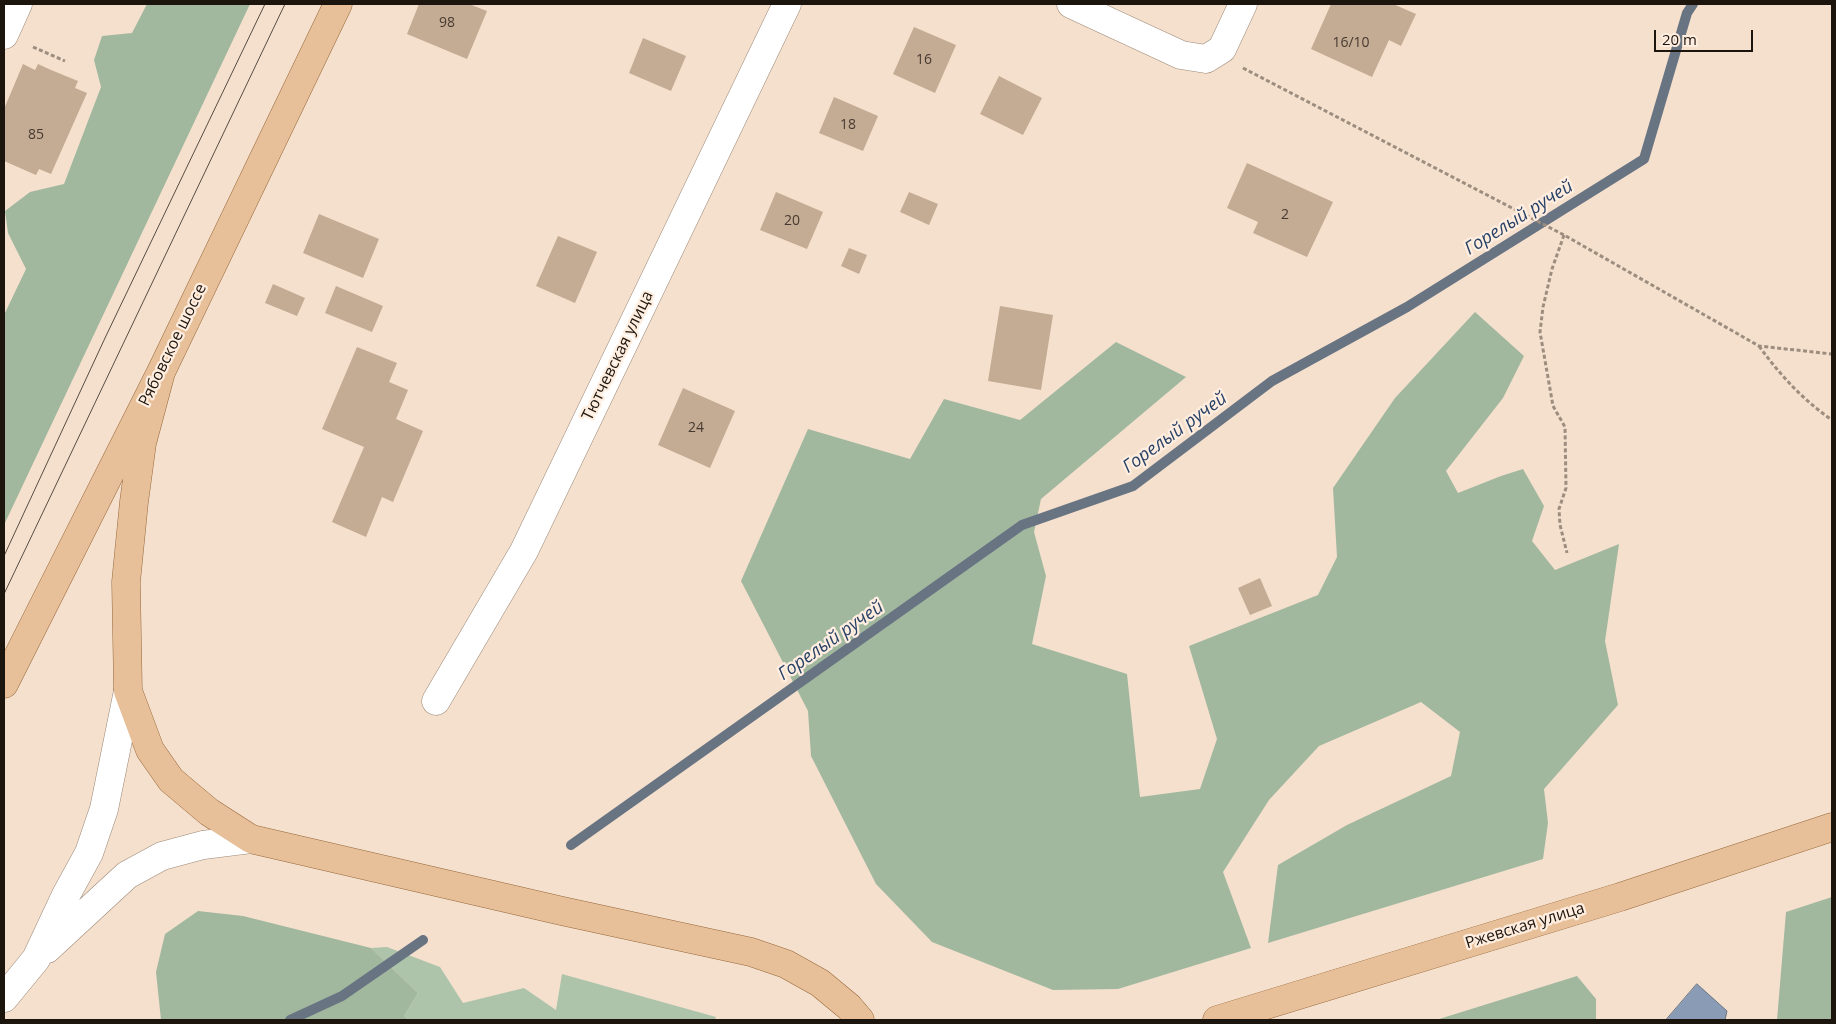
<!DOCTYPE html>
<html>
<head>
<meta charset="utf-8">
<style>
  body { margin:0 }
  #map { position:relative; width:1836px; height:1024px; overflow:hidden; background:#f5e0cd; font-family:"Open Sans",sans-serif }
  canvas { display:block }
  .frame { position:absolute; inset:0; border:5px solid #1c150e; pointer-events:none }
  .scale { position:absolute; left:1654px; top:30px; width:99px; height:22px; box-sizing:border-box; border:2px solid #1c150e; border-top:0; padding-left:6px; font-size:15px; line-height:18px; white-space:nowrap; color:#1c150e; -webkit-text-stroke:4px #ffeedf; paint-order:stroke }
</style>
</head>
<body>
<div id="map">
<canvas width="1836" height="1024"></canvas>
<div class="frame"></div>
<div class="scale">20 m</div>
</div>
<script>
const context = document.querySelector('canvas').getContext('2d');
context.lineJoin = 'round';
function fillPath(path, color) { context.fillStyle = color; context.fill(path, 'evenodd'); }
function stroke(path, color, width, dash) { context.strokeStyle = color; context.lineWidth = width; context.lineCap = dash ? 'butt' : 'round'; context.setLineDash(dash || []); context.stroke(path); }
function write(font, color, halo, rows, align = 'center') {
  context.font = font + ' "Open Sans",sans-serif'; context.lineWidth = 4.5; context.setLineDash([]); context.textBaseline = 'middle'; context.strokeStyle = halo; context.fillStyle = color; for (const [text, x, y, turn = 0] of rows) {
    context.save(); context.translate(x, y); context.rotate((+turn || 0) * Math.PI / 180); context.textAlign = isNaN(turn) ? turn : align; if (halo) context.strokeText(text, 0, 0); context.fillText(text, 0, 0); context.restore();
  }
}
const green = new Path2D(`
  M387,947L440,967L463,1003L524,988L556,1010L562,974L716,1017L715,1020H409L404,1016L418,993L371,948Z`);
const forest = new Path2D(`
  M147,4H250L4,525V315L26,269L8,233L5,211L30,192L64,184L101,87L94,60L102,36L132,33Z
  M1475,312L1524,356L1503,398L1446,471L1458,493L1501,476L1523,469L1544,506L1532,541L1555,570L1619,544L1605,641L1618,705L1544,789L1548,823L1543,859L1268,943L1278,865L1347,825L1451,776L1460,732L1421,702L1319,746L1269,800L1223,872L1251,948L1118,989L1053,990L932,942L876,884L811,756L808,711L741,581L808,429L910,459L944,399L1020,420L1116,342L1186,377L1041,499L1034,532L1046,576L1032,644L1127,674L1140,797L1200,789L1217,739L1189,646L1318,595L1337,557L1333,488L1395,398Z
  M1832,897V1020H1777L1786,912Z
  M198,911L243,916L371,948L418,993L404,1016L409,1020H161L156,972L165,934Z
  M1577,976L1596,999V1020H1436Z`);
const water = new Path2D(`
  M1697,984L1727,1011L1725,1020H1666Z`);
const stream = new Path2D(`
  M571,845L1022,525L1133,486L1272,381L1407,307L1644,159L1687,13L1693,4
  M290,1020L342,996L423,940`);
const building = new Path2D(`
  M419,4H469L487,11L467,59L407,34Z
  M1331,4H1393L1416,14L1401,46L1389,40L1372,77L1311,49Z
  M914,27L956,45L935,93L893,74Z
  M643,38L686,56L671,91L629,73Z
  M23,64L35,70L38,64L51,70L78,81L75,88L87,93L51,174L39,169L36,175L4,161V109Z
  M999,76L1042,98L1023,135L980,114Z
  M834,97L878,116L863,151L819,133Z
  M1247,163L1333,202L1307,257L1253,233L1258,222L1227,208Z
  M776,192L823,212L807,249L760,230Z
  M909,192L938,204L929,225L900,212Z
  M319,214L379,239L363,278L303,253Z
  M558,236L597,252L575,303L536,286Z
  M849,248L867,255L859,274L841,266Z
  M273,284L305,298L297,316L265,303Z
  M336,286L383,306L372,332L325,313Z
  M1000,306L1053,315L1041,390L988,381Z
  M357,347L397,363L389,382L408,390L396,419L423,431L393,502L382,497L366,537L332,522L364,447L322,429Z
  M683,388L735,411L710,468L658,445Z
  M1260,578L1272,606L1250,615L1238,588Z`);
const path = new Path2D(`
  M33,47L65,61
  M1243,68L1564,235L1759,346L1832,354
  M1564,235L1552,269L1543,307L1540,332L1553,406L1565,427L1566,488L1559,509L1560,525L1567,553
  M1759,346C1780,375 1803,400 1832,420`);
const minor = new Path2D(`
  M1071,4L1181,55L1206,59L1222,49L1243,4
  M4,35L18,4
  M436,701L524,551L787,4
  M47,949L127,875L162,856L203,845L251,839
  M4,998L36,959L66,895L89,853L104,809L128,691`);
const major = new Path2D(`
  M161,372L142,443L134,502L126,582L128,691L150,750L171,780L209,812L251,839L562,911L751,952L786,964L820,983L849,1007L860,1020
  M4,684L161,372L338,4
  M1217,1020L1620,897L1832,827`);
const tram = new Path2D(`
  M4,556L105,338L265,4
  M4,594L285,4`);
const numberNames = [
  ["98",447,23],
  ["16/10",1351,43],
  ["16",924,60],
  ["18",848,125],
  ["85",36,135],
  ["2",1285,215],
  ["20",792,221],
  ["24",696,428]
];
const streetNames = [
  ["Рябовское шоссе",173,345,-64],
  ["Тютчевская улица",618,356,-64],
  ["Ржевская улица",1525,926,-17]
];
const waterNames = [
  ["Горелый ручей",1519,218,-32],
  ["Горелый ручей",1175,433,-36],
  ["Горелый ручей",831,641,-35]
];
fillPath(green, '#adc4ab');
fillPath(forest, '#a1b89f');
fillPath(water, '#8a9cb5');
stroke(water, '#697483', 1);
stroke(stream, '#697483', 10);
fillPath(building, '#c4ab94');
stroke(minor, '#9b8877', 29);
stroke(major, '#96683c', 29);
stroke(path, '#9d8d7f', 3, [4, 2.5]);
stroke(minor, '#fff', 28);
stroke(major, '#e7bf98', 28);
stroke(tram, '#574c42', 1);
write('14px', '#463a30', null, numberNames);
write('16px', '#1c150e', '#ffeedf', streetNames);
write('italic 18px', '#274167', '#ffeedf', waterNames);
</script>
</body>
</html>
